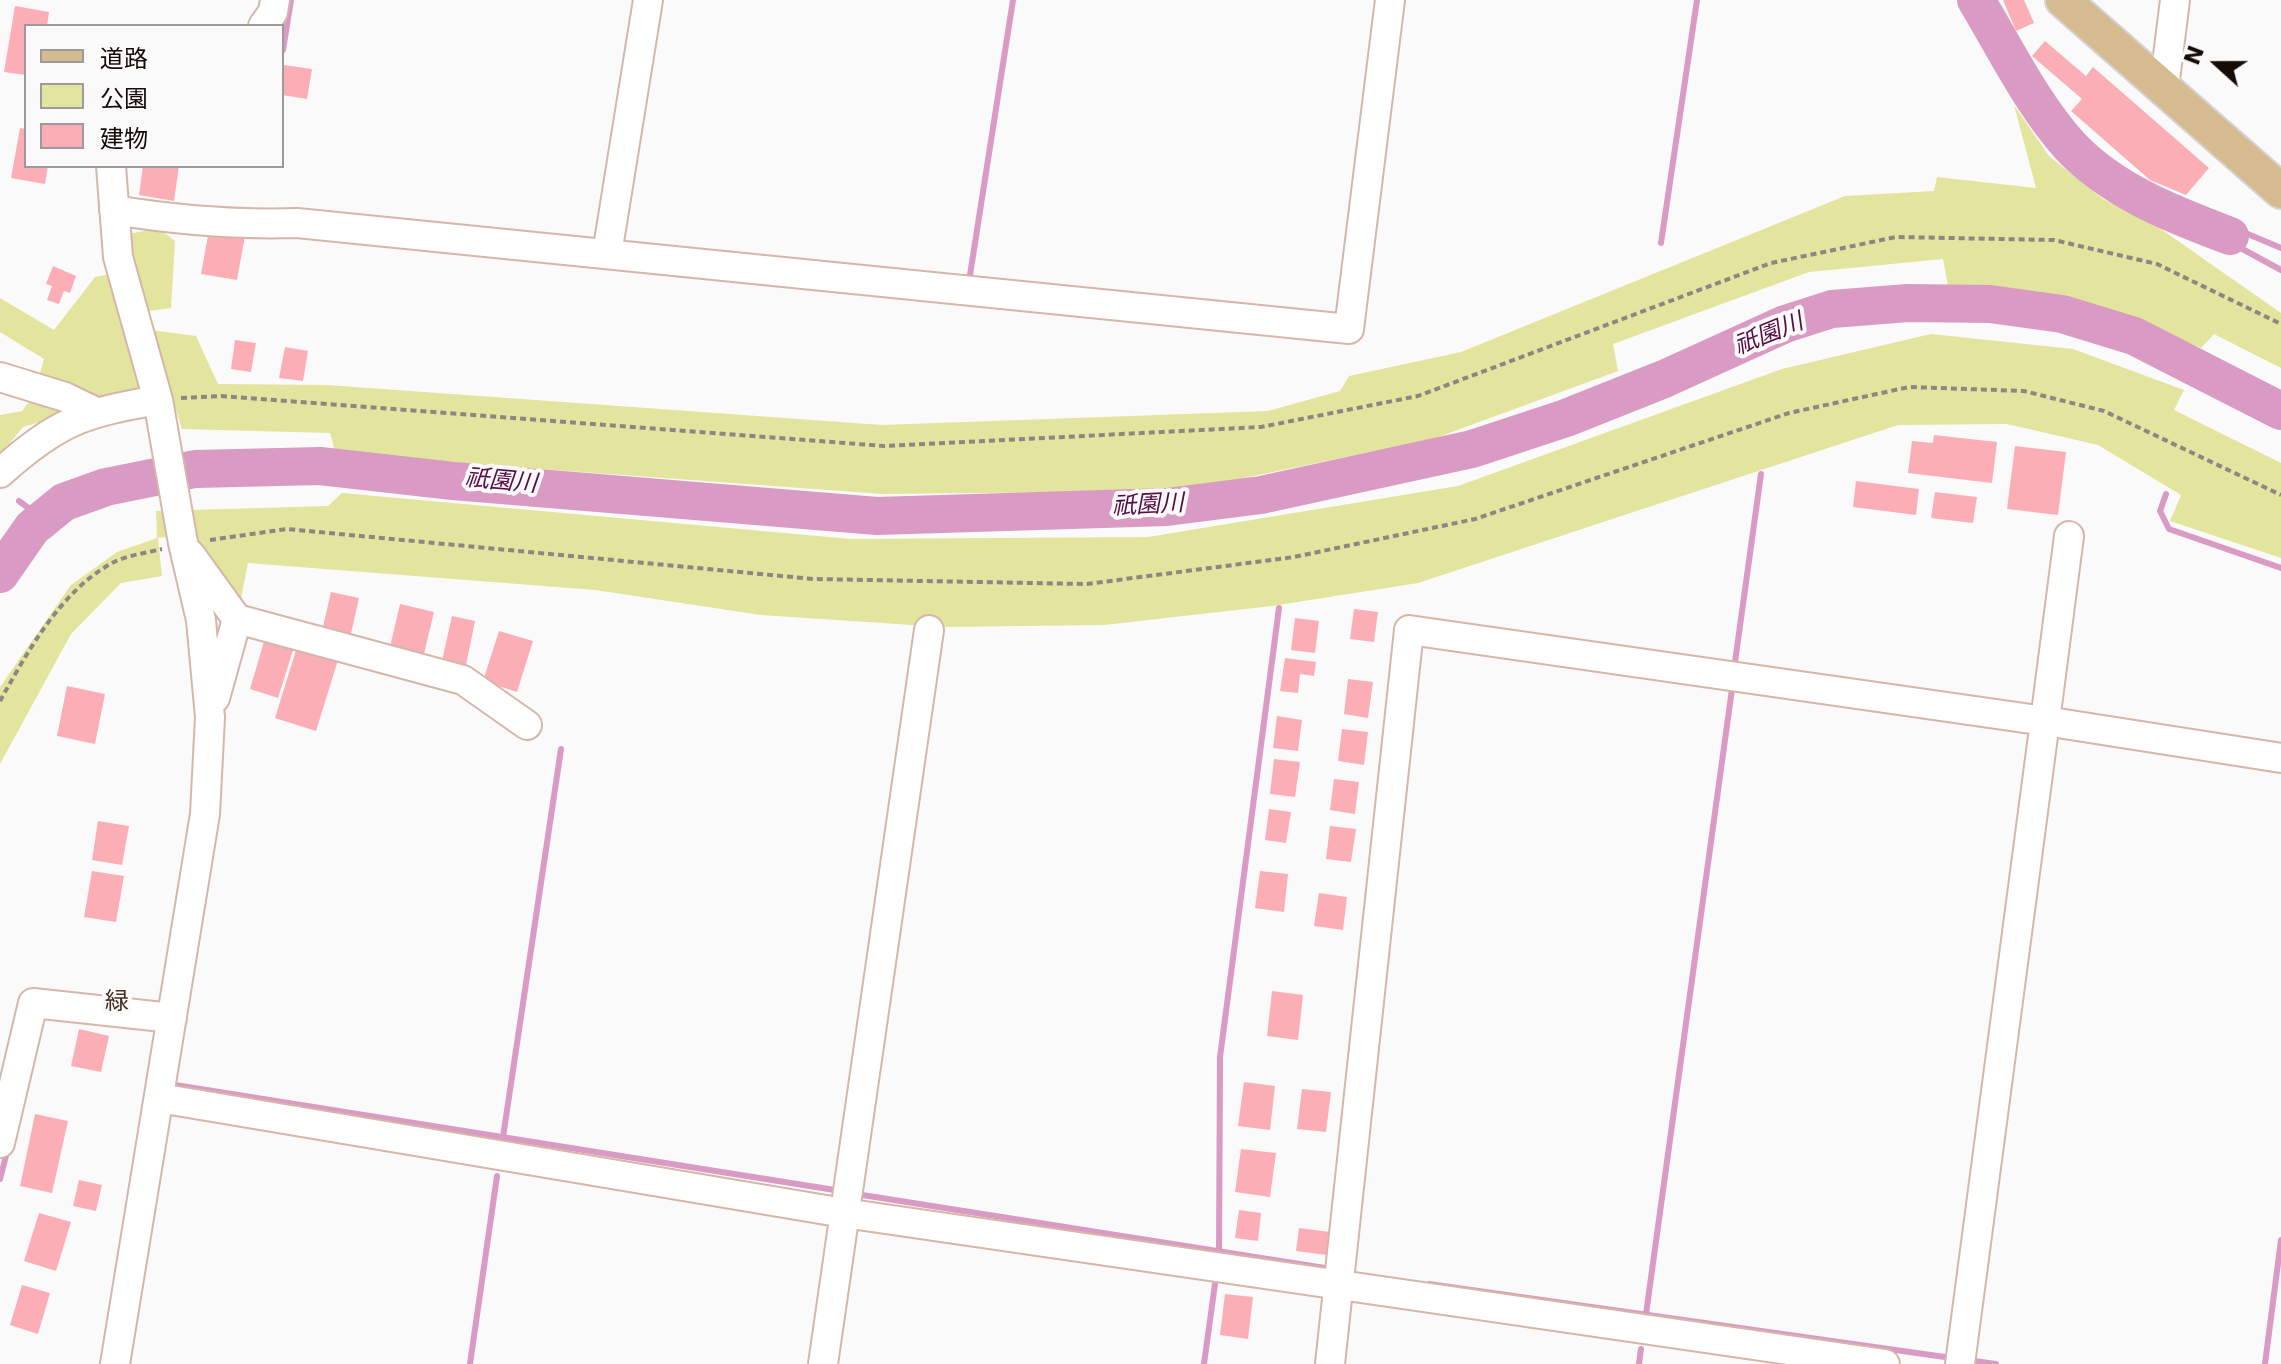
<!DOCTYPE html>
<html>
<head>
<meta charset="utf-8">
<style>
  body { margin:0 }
  #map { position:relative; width:2281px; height:1364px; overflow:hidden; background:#fafafa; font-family:"DejaVu Sans","Noto Sans JP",sans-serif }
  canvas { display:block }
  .legend { position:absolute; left:24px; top:24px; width:260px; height:144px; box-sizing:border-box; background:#fafafa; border:2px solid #9e9a99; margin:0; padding:10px 14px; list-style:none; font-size:24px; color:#150b07 }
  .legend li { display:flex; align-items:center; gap:16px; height:40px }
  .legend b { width:40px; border:2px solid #9e9a99 }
  .north { position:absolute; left:2177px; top:24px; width:80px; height:80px; -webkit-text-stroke:6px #fafafa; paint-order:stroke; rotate:291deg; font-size:22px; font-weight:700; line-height:32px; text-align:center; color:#150b07 }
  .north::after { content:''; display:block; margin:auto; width:28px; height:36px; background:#150b07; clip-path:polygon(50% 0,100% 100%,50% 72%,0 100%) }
</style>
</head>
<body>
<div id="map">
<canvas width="2281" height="1364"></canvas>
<ul class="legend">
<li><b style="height:10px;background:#d6bb91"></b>道路</li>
<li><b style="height:22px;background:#e3e49d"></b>公園</li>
<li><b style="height:22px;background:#fcaeb6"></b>建物</li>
</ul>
<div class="north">N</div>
</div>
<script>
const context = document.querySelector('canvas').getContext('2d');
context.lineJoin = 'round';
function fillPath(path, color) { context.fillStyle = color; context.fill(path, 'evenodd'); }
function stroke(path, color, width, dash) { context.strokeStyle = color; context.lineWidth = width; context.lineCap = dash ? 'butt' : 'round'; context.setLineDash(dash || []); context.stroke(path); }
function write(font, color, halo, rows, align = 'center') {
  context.font = font + ' "DejaVu Sans","Noto Sans JP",sans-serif'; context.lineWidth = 8; context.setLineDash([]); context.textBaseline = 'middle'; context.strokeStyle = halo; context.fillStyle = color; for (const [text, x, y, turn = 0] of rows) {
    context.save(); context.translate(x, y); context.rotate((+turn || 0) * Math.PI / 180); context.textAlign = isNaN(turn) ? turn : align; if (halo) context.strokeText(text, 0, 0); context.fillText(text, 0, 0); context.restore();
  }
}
const green = new Path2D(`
  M2014,105L2049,156L2103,199L2158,227L2281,313V368L2214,334L2201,348L2095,305L1948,286L1943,259L1809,272L1613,344L1618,371L1433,439L1181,491L882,494L336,454L330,433L182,429L151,330L196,336L218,384L327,385L882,425L1268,411L1340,391L1349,376L1461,352L1845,196L1934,191L1937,177L2036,188Z
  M158,228L175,241L171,308L119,315L144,391L23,427L0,455V415L22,411L34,395L44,359L0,332V298L54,330L95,277L128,271L129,234Z
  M1931,334L2073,349L2184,390L2174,410L2281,463V558L2170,521L2181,495L2098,445L2007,424L1898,425L1418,583L1272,606L1104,625L943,627L761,615L595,590L248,563L239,609L192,534L158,538L162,576L121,583L71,634L0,764V687L71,585L117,552L157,538L156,511L328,506L342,493L851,539L1148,537L1458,486L1782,369Z`);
const stream = new Path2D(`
  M283,50L291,0
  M1661,243L1697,0
  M2281,248L2243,232L2230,236L2237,246L2281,270
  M970,275L1013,0
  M2166,494L2160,511L2169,529L2281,568
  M19,501L43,519
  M1735,662L1761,474
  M169,1084L841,1191
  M503,1137L561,749
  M0,1179L8,1148
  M856,1194L1331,1269
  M1219,1252L1220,1057L1279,608
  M1429,1284L1952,1358
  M1646,1314L1732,689
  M1967,1360L1996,1364
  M470,1364L497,1176
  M1204,1364L1215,1284
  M1639,1364L1641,1349
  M2265,1364L2281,1240`);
const river = new Path2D(`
  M1976,0C2005,48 2032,104 2070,146C2112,191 2174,215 2230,236
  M0,574L32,528L64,502L106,487L195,469L320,466L453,481L877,516L1167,507L1261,495L1472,449L1566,418L1664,379L1785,324L1832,309L1908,303L1990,304L2062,314L2134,336L2281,411`);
const building = new Path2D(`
  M2003,0H2024L2034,23L2016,31Z
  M15,6L49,12L47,26H26V75L4,72Z
  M2045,41L2086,76L2093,67L2209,168L2186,195L2150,180L2071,111L2082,99L2032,56Z
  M284,65L312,69L307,99L282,95Z
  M20,128L26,129V166H48L45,184L11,178Z
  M143,166H179L174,201L139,195Z
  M209,230L245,236L237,280L201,274Z
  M53,266L76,276L70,293L64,291L59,304L47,300L52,286L46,284Z
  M235,340L256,343L251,372L231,369Z
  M285,347L308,351L303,381L279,378Z
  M1934,435L1997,442L1992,483L1908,473L1912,441L1933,443Z
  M2015,446L2066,452L2058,515L2007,509Z
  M1856,481L1919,489L1916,515L1853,507Z
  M1935,492L1977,497L1973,523L1931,518Z
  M331,592L359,598L350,638L322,631Z
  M400,604L434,612L423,658L389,651Z
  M1354,609L1378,612L1374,642L1350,639Z
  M452,616L475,621L465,670L441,665Z
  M1295,618L1319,621L1315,653L1291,650Z
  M499,631L533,641L517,692L483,681Z
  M265,638L294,647L278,698L250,689Z
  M297,647L338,660L316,731L275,718Z
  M1285,658L1316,662L1314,676L1300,674L1298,693L1280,691Z
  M1348,679L1373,682L1368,718L1344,714Z
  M67,686L105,694L95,744L57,736Z
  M1277,716L1302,720L1298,751L1273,748Z
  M1342,729L1368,732L1364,765L1338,761Z
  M1274,759L1300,762L1295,797L1270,794Z
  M1334,779L1359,782L1355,814L1330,810Z
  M1269,809L1291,812L1286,843L1265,840Z
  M98,821L129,826L122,865L92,860Z
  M1330,826L1356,829L1351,862L1326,859Z
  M92,871L124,876L116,922L84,917Z
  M1260,871L1288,874L1284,912L1255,908Z
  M1319,893L1347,897L1343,930L1314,926Z
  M1272,991L1303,995L1298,1040L1267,1036Z
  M79,1029L109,1036L101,1072L71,1066Z
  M1244,1082L1275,1086L1270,1130L1238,1126Z
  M1302,1089L1331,1092L1326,1132L1297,1129Z
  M35,1114L68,1121L52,1193L20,1186Z
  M1241,1149L1276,1153L1270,1197L1235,1192Z
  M79,1180L102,1185L96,1211L73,1206Z
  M1239,1210L1261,1213L1258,1241L1235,1238Z
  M39,1213L71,1222L56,1271L24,1261Z
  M1299,1228L1330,1232L1327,1255L1296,1251Z
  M22,1285L50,1293L38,1334L10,1325Z
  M1225,1294L1253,1297L1248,1339L1220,1335Z`);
const path = new Path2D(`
  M181,398L221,396L884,446L1261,427L1418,396L1771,263L1896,237L2054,240L2157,264L2281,324
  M210,540L287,529L813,579L1087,584L1294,557L1475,519L1789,413L1909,387L2024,391L2104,411L2281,495
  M0,701C28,651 61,590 114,562C128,555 147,553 162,549`);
const minor = new Path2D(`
  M263,26L273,12L275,0
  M2164,88L2175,0
  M111,166L118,257L158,400L183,543L201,620L210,717L205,814L115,1364
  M114,210C176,220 234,225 297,223L1349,329L1390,0
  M607,254L648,0
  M0,377L65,397L94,411
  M0,473C58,421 83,413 158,400
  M190,554L237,619L215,698
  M237,619L463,680L527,725
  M159,1098L844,1213L1885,1364
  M0,1143L33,1003L172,1018
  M823,1364L929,630
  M1330,1364L1409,630L2045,721L2069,536
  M1960,1364L2045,721L2281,758`);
const major = new Path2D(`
  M2063,0L2281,191`);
const waterNames = [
  ["祇園川",1769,335,-22],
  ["祇園川",501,482,5],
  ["祇園川",1148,506,-3]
];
const neighbourhoodNames = [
  ["緑",117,1003]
];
fillPath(green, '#e3e49d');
stroke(stream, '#d99ac3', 6);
stroke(river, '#d99ac3', 38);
fillPath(building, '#fcaeb6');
stroke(minor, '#d5b6a8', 32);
stroke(major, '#d5d3d2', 38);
stroke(path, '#8c8785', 4, [6, 4]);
stroke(minor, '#fff', 28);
stroke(major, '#d6bb91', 34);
write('italic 24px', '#560c44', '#fafafa', waterNames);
write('24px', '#472e23', '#fafafa', neighbourhoodNames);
</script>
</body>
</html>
